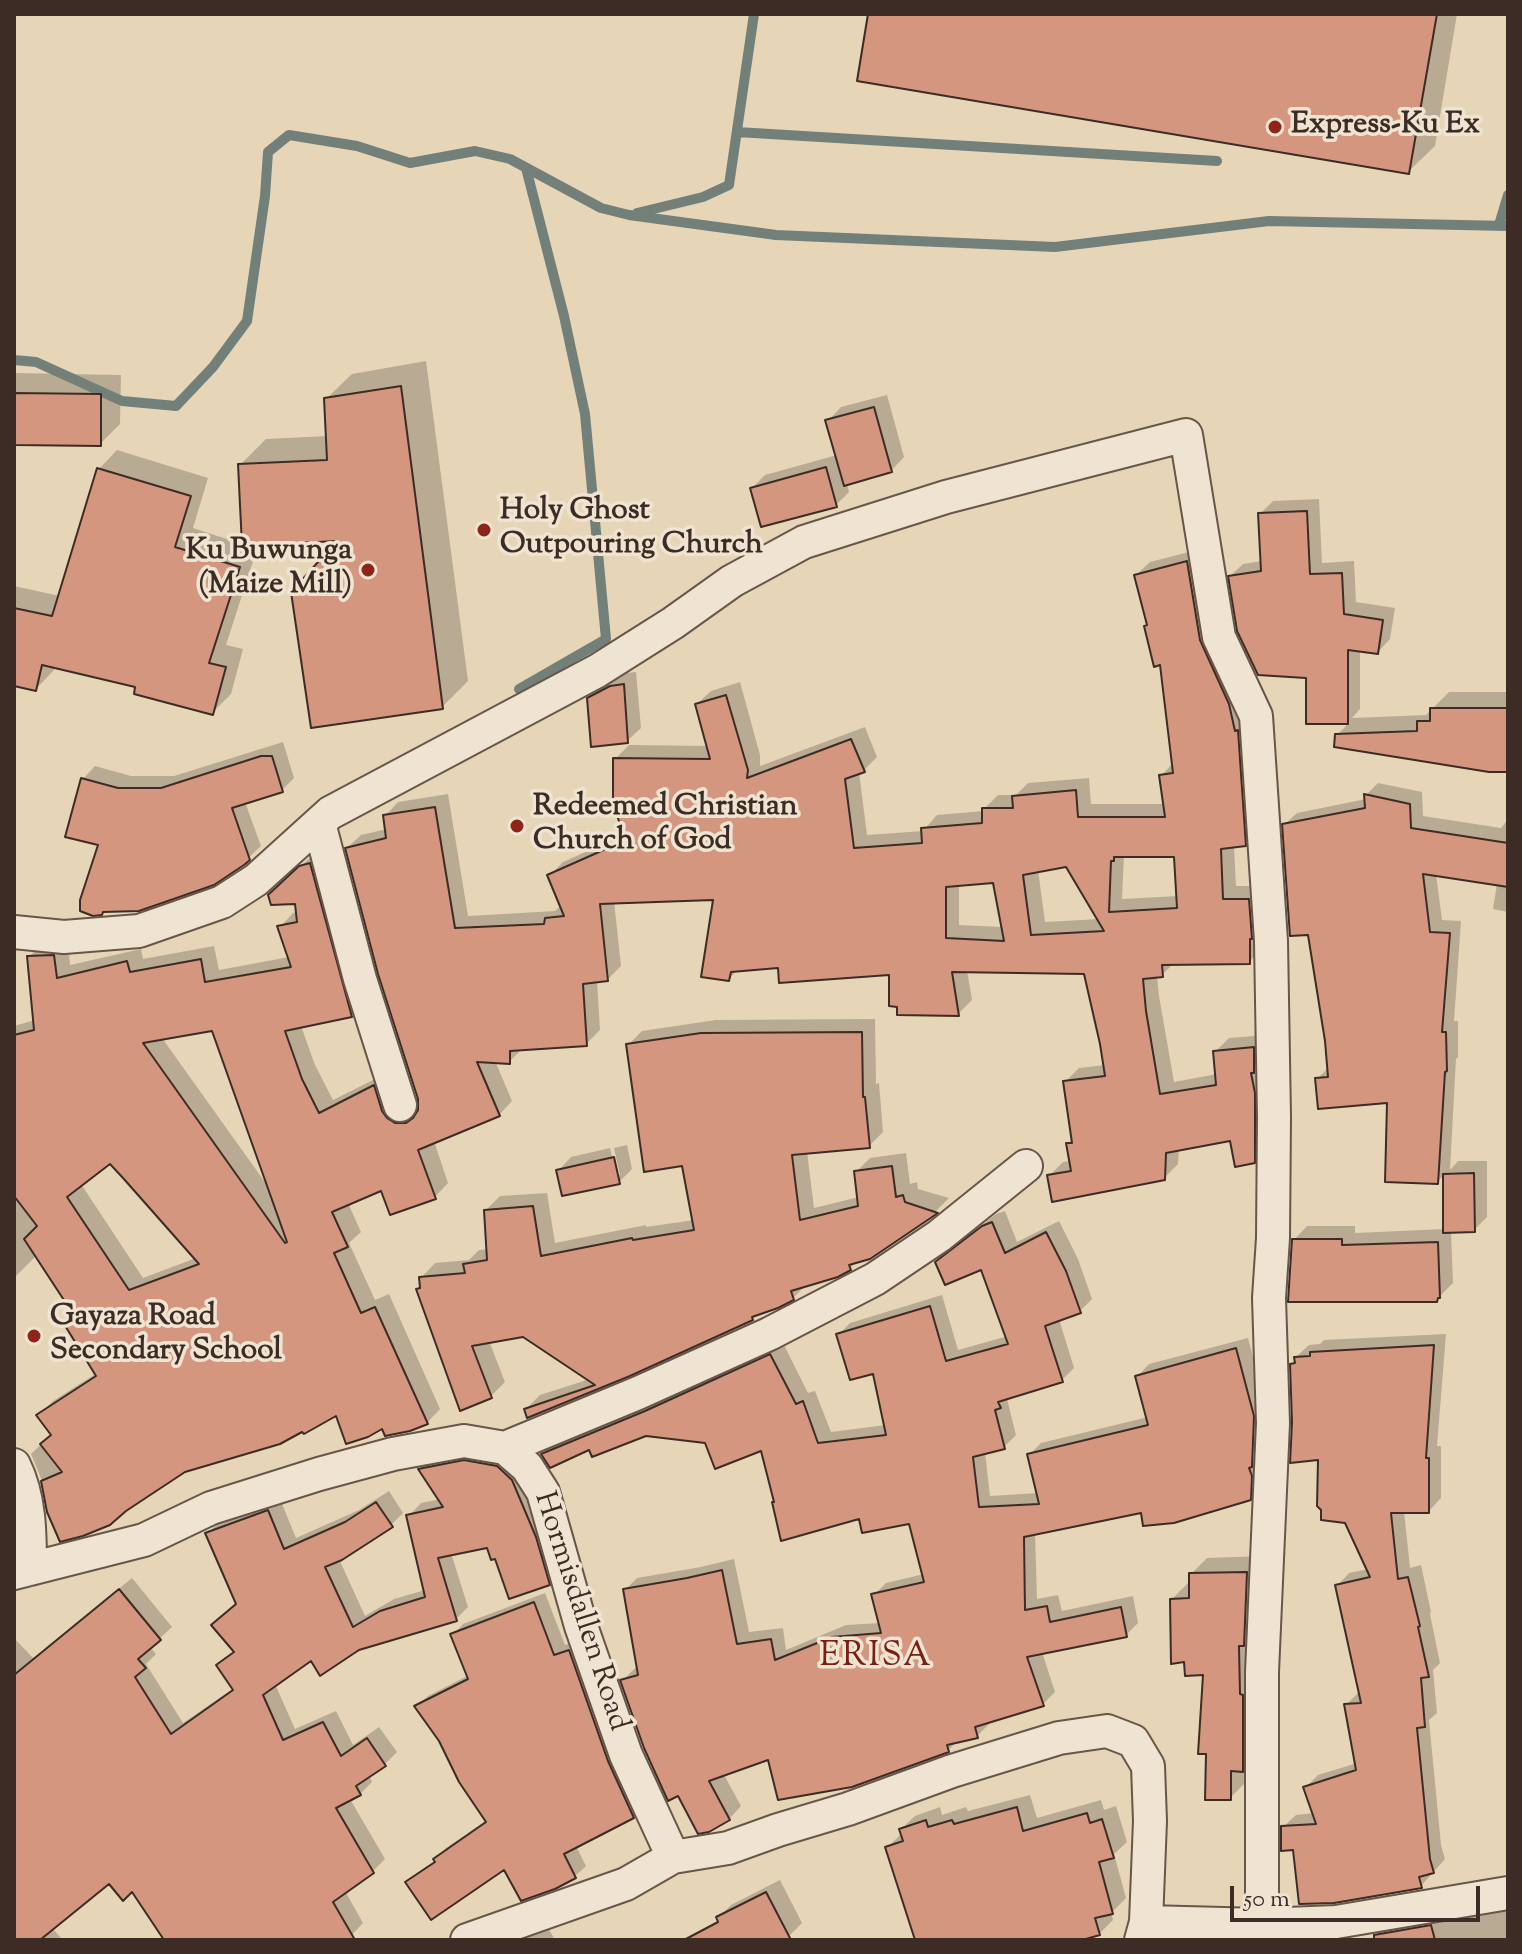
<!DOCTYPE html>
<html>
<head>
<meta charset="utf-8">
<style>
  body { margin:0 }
  #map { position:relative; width:1522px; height:1954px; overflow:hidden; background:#e7d5b8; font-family:"Sorts Mill Goudy",serif }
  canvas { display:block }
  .frame { position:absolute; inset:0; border:16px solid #3d2c25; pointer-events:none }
  .scale { position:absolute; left:1230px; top:1886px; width:250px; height:36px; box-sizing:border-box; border:4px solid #3d2c25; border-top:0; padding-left:10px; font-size:24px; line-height:28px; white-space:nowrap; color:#3d2c25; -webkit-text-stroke:6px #efe4d1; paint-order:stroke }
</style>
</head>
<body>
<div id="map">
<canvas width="1522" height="1954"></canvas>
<div class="frame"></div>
<div class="scale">50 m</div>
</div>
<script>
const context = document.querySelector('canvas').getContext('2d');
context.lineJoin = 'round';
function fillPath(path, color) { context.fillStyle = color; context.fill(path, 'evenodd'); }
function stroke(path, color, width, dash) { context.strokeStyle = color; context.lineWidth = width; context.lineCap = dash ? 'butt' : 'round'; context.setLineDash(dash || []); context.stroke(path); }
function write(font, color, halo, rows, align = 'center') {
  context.font = font + ' "Sorts Mill Goudy",serif'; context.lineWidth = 7; context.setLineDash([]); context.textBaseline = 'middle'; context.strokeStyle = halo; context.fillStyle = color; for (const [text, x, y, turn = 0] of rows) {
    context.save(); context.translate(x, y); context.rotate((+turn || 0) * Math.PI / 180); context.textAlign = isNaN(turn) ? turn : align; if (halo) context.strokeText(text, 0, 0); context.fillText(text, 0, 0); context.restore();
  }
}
const shadow = new Path2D(`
  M870,14H1457L1435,146L1408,172Z
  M426,361L468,681L442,707L341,539L240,465L266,439L328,436L326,399L352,374Z
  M14,373L121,375L120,424L100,444L14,443Z
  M887,395L904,457L891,471L847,483L849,492L836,505L752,488L765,475L837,455L828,421L841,407Z
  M117,450L208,478L193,528L257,549L226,645L243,649L231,694L212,713L138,686L55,666L54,670L36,689L14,684V586L60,596L99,469Z
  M1319,499L1322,563L1354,561L1356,602L1395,608L1390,639L1378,652L1360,649V709L1352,718L1426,715L1449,692H1508V770L1337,735L1350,722H1308V676L1230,576L1243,564L1262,561L1260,514L1273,501Z
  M1201,549L1242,690L1258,831L1245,844L1234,846L1236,886H1262L1263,948L1249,962L1174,963L1162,975L1157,976L1159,996L1174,1082L1217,1074L1215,1052L1229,1038L1267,1035L1268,1148L1254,1161L1232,1139L1179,1148L1178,1164L1164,1178L1049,1176L1063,1162L1071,1161L1068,1144L1073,1139L1065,1082L1079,1068L1105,1065L1085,972L967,970L972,1000L958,1014L891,973L780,966L738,969L729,979L715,898L614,901L621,966L607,980L597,981L600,1030L586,1044L523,1048L509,1062L495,1061L512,1101L499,1115L434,1141L448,1183L435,1197L382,1189L348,1203L361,1232L349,1243L375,1300L389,1294L440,1409L427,1423L383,1426L337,1414L303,1429L43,1483L31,1454L52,1434L39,1415L53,1401L97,1373L66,1324L76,1314L37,1255L14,1278V1026L35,1020L29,957L43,943L68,942L70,965L141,949L143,959L214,946L219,970L289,957L280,927L293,913L298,912L297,902L284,882L315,853L365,1001L351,1015L301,1026L315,1065L333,1100L387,1073L410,1110H420V1099L347,848L361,835L387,829L385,816L398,802L448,794L468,916L555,911L562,905L549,876L563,862L626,834L615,759L629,745L709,746L697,704L711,691L740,682L760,755V766L865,727L877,757L864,770L859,772L867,835L923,831L937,815L984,811V809L998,795H1016L1028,783L1089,778L1091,804H1165L1161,776L1174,762L1162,663L1149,624L1136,575L1150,562ZM1124,855H1176L1178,896L1122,899ZM1067,864L1099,919L1045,922L1038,870ZM994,881L1003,927L959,925V884ZM213,1029L267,1185L162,1038ZM111,1161L196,1258L143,1278L81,1184Z
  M636,672L641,728L627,741L589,699L603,685L625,673Z
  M283,742L294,778L282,790L245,802L261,846L243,863L94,914L80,909L101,844L83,779L95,766L131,776H174Z
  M1378,783L1422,792L1423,816L1501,828L1508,819V912L1493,909L1497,884L1436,874L1442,920L1461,921L1454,1021H1458V1057L1456,1059L1450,1170L1458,1161H1487V1217L1474,1230L1451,1231L1453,1283L1436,1300L1294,1240L1307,1226H1355V1233L1445,1229V1174L1437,1182L1389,1101L1317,1079L1329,1067L1310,933L1284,825L1297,813L1366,799V795Z
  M875,1019L876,1084L879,1083L883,1132L869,1146L807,1152L814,1208L859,1197L856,1172L870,1158L906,1153L910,1184L917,1182L918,1189L949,1198L936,1211L870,1257L857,1261L849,1269L807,1284L793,1298L758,1312L752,1319L630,1374L526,1409L540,1395L590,1379L524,1335L489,1341L505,1382L491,1396L422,1286L421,1278L435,1263L469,1260L479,1250L489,1249L486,1210L500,1196L547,1193L555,1243L646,1225V1227L694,1220L684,1164L628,1045L642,1031L716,1020Z
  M627,1145L632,1169L619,1182L558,1171L571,1157L610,1148L616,1175H620L614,1148Z
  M1005,1211L1017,1242L1059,1221L1078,1259L1092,1299L1080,1311L1059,1319L1074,1368L1062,1380L1007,1399L1016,1435L1004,1447L985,1452L990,1496L1038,1493L1029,1455L1041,1443L1148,1417L1137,1377L1149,1364L1248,1338L1265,1402L1262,1486L1250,1499L1143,1511L1035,1532L1037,1599L1058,1595L1062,1611L1133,1596L1138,1623L1126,1635L1042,1652L1055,1692L1043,1704L988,1721L989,1724L977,1736L958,1741L948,1750L770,1757L723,1773L741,1806L729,1819L708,1830L622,1681L634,1669L639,1667L625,1590L637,1578L701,1567L734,1559L749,1632L783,1628L786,1650L846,1625L880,1623L874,1595L886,1583L924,1574L911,1522L861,1517L762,1448L645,1434L590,1447L543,1454L555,1442L783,1343L808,1393L815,1391L831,1432L886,1425L875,1371L838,1335L850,1323L942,1295L958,1350L1008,1336L983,1268L937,1262L950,1250L996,1214Z
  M1446,1334L1437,1446H1441V1498L1429,1511H1404L1410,1568L1421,1565L1431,1612L1430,1614L1440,1663L1433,1670L1437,1713L1429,1720L1441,1845L1445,1859L1421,1886L1295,1848L1283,1827L1296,1815L1314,1813L1305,1788L1318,1775L1357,1763L1346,1705L1360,1691L1337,1586L1349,1573L1369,1569L1320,1458L1292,1364L1296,1360V1357L1309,1345L1320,1344L1324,1340Z
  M509,1454L561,1571L549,1583L496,1556L488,1546L451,1553L468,1607L456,1619L311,1658L275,1684L295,1729L336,1711L353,1745L379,1727L397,1752L385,1764L369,1775L372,1782L360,1794L350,1799L385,1859L373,1871L345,1891L363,1923L347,1940H164L133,1889L110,1881L52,1928L63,1940H14V1638L34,1659L132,1578L172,1627L150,1647L156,1654L146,1664L183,1723L234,1688L218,1666L235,1650L238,1603L207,1534L219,1522L280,1499L296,1538L359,1510L389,1491L403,1513L391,1525L339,1559L365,1616L394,1599L425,1590L409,1516L421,1503L441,1499L421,1469L432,1457Z
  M1263,1556L1246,1782L1230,1798L1205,1673L1172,1599L1188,1583H1191V1574L1207,1558Z
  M545,1593L565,1645L580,1640L644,1806L633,1817L576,1846L586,1866L575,1876L505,1867L407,1883L418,1872L436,1860L446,1848L487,1820L440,1740L417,1706L428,1696L469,1675L453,1635L463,1624Z
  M1030,1795L1037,1818L1101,1800L1104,1810L1116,1806L1127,1842L1114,1854L1126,1898L1111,1913L1113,1920L1099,1934L1074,1940H918L887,1848L902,1833L901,1829L915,1816L940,1807L942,1815L966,1807L968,1811Z
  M780,1880L802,1923L789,1936L782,1940H727L718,1918L731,1905Z
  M1508,1904V1940H1376V1936L1388,1924Z
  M547,1926L555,1940H520Z`);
const stream = new Path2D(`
  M737,132L1217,161
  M637,213L703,197L729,185L754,14
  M1499,225L1508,195
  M14,360L36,362L122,401L176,406L213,367L247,321L265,196L268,152L289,135L357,146L410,163L475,151L510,159L601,208L629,215L776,235L1055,247L1269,221L1508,226
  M519,689L606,639L585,414L564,316L526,168`);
const building = new Path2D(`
  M868,14H1437L1409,174L857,81Z
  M401,386L443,709L311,728L291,592L337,541L242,546L238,464L327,460L324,398Z
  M14,393L101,394V446L14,445Z
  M874,407L892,472L844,486L825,420Z
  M826,467L837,507L761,527L750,488Z
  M97,468L191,496L175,547L240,567L209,663L226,667L213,715L134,694L135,687L42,665L36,691L14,686V608L52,616Z
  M1307,511L1310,574L1342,573L1344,614L1383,620L1378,654L1348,650V724H1306V678L1258,675L1237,631L1228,576L1261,571L1258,513Z
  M1187,561L1200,640L1229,704L1235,731L1238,730L1246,846L1221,849L1223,899H1249L1252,939H1250V964L1162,965L1163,977L1143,979L1146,1011L1160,1094L1216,1085L1213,1051L1254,1047V1073H1251L1255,1093V1163L1235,1167L1230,1141L1166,1153L1165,1180L1052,1202L1047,1175L1071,1171L1066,1143H1072L1063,1081L1105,1076L1100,1044L1084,974L952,972L959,1016L897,1015V1007L889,1006V975L779,983L778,968L731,972L729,981L701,977L713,900L600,904L608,981L583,984L587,1046L510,1051V1064L477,1062L500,1116L418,1150L436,1199L390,1215L381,1191L332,1212L348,1247L334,1253L361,1313L375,1307L428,1424L410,1431L385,1436L382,1429L368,1437L346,1444L336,1416L304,1434L302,1432L280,1444L185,1472L126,1511L110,1525L83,1536L60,1542L47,1512L41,1481L62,1472L40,1444L51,1435L36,1415L96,1376L64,1324L75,1317L24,1239L37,1226L14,1196V1035L34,1030L27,956L54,955L57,978L127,961L130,972L201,959L205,982L291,967L277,926L297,922L295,904L271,905L268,895L299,866L310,863L352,1017L285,1031L302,1079L319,1113L374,1085L382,1111L387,1118L395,1123H406L413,1118L418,1110V1099L378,974L345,848L386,838L383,815L435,807L455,928L544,924L545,918L564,916L547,875L626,840L613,805V758L710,759L695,704L726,695L748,770L747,778L851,739L865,772L845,779L854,848L922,843L921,828L982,823V808H1013L1012,796L1076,790L1078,817H1165L1159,775L1173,773L1160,665L1154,667L1144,626L1147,625L1134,575ZM1114,857H1174L1177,908L1109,912L1111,861H1114ZM1066,867L1104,931L1031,935L1023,875ZM993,883L1004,941L946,938V887ZM212,1031L287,1242L285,1243L143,1043ZM110,1164L123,1178L199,1264L129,1290L67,1197Z
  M624,684L628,743L591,747L587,698L610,686Z
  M1430,708H1508V772H1489L1334,747L1335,734L1417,731V721H1430Z
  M261,756H272L283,792L232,808L250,860L244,865L214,885L139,911L103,912L102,915L93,916L80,911V900L98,845L65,837L81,778L118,788H161Z
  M1364,794L1410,804L1411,828L1508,843V887L1423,874L1430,932L1450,933L1442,1032H1446L1447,1071L1445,1072L1438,1184L1385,1182L1387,1103L1318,1109L1315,1078L1328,1077L1325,1041L1308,935L1290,936L1282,824L1365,808Z
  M862,1032L863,1097H865L870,1148L792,1155L800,1220L858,1206L854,1171L892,1166L896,1197L903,1195L905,1202L938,1213L870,1259L849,1265L851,1270L838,1277L791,1291L794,1300L778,1308L752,1317L753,1320L630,1376L527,1418L524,1409L595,1385L523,1337L472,1346L492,1398L460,1411L416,1289L420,1288L419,1277L465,1273L463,1264L487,1260L484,1210L533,1206L541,1256L632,1238L633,1240L694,1230L682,1166L644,1172L626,1044L701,1033Z
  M614,1157L620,1184L562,1196L556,1170Z
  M1474,1173L1475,1232L1443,1233V1174Z
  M992,1222L1005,1253L1046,1232L1066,1271L1081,1313L1045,1326L1063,1382L998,1402L1001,1408L995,1410L1005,1449L973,1457L979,1507L1039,1504L1027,1454L1148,1425L1135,1376L1236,1348L1254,1416L1252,1467L1249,1468L1252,1476L1251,1500L1174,1523L1143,1526L1141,1513L1024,1537L1025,1610L1047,1606L1050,1622L1121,1607L1127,1637L1027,1657L1044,1706L975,1727L978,1738L947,1745L949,1752L852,1787L778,1800L768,1760L709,1781L730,1820L709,1832L698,1834L678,1796L668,1801L644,1748L620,1680L638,1675L623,1589L687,1578L722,1570L737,1644L771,1639L775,1660L832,1637L881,1633L871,1594L924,1582L909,1524L862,1533L859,1519L781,1541L772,1502H774L761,1451L715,1469L705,1443L646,1436L592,1457L589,1450L550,1468L541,1454L645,1411L770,1354L796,1404L803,1401L818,1443L886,1435L873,1374L850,1380L836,1334L930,1306L946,1361L1008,1344L981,1270L945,1285L935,1262L982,1226Z
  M1292,1239H1342V1245L1438,1242L1440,1298H1438L1437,1302H1288Z
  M1434,1345L1426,1458H1429V1513H1391L1398,1579L1408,1577L1420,1626L1418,1627L1429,1677L1421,1678L1425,1727L1417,1728L1430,1859L1434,1873L1419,1877L1422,1888L1334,1903L1299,1904L1293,1850L1281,1851V1826L1316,1824L1303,1787L1356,1770L1344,1704L1361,1703L1335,1585L1370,1577L1345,1523L1321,1520V1510L1317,1506L1318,1460L1290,1463L1292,1422L1290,1364L1295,1363L1294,1357L1310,1356V1352Z
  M464,1460L497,1466L512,1480L536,1537L550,1585L509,1599L495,1559L491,1560L487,1548L438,1558L457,1621L359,1650L320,1676L311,1661L263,1695L283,1740L323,1722L341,1756L367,1738L386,1766L356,1786L361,1795L336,1808L374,1873L333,1902L355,1940H164L132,1892L123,1901L109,1884L40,1940H14V1675L119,1589L161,1640L138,1659L146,1668L135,1677L171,1734L233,1690L216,1665L234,1652L211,1625L236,1604L205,1533L268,1510L284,1549L345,1522L376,1502L393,1527L342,1560L325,1567L353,1627L380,1611L425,1597L406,1515L443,1507L418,1469Z
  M1247,1572L1244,1646H1239L1240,1694L1243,1695V1772L1231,1771V1800H1205L1206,1754H1198L1203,1675L1185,1676L1184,1662L1171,1664L1170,1599L1189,1598V1573Z
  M534,1602L554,1655L569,1650L608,1761L634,1818L564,1854L576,1878L555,1889L521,1901L504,1870L431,1920L405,1882L435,1862L433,1859L486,1822L459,1782L439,1741L414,1706L468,1679L450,1634Z
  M1017,1807L1023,1831L1087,1813L1090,1823L1102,1819L1114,1858L1099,1862L1113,1914L1095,1918L1100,1935L1082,1940H915L885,1847L903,1841L899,1829L926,1820L928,1827L952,1820L954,1824Z
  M766,1892L791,1940H684L718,1922L716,1917Z
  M1431,1925L1435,1940H1374V1935Z`);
const minor = new Path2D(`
  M319,823L360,979L400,1105
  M14,932L64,937L139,931L222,902L256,880L330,813L597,671L673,623L732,581L804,542L946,497L1186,435L1219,637L1256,716L1271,941L1274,1117L1273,1238L1269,1298L1273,1423L1262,1672V1925
  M505,1448L638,1393L769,1334L875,1279L939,1236L1026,1166
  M14,1465C30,1497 30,1533 30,1569
  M14,1573L144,1540L211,1508L319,1474L393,1454L464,1441L505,1448L527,1467L543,1492L581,1626L626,1755L673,1857
  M1146,1922L1262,1925L1336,1922L1508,1893
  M467,1940L626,1884L673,1857L728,1848L778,1830L848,1809L952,1771L1059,1738L1107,1731L1133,1741L1148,1766L1150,1821L1146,1922L1141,1940`);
const markers = [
  [1275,127,8,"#8f2418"],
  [484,530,8,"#8f2418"],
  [368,570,8,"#8f2418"],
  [517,826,8,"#8f2418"],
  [34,1336,8,"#8f2418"]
];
const poiNames = [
  ["Express-Ku Ex",1291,127],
  ["Holy Ghost",500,513],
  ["Outpouring Church",500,547],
  ["Ku Buwunga",352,553,"right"],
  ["(Maize Mill)",352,587,"right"],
  ["Redeemed Christian",533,809],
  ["Church of God",533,843],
  ["Gayaza Road",50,1319],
  ["Secondary School",50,1353]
];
const streetNames = [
  ["Hormisdallen Road",579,1612,72]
];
const quarterNames = [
  ["ERISA",876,1659]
];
fillPath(shadow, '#0003');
stroke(stream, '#738079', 10);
fillPath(building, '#d4967f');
stroke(building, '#3d2c25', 2);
stroke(minor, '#68564a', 36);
stroke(minor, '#efe4d1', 32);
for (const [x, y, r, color] of markers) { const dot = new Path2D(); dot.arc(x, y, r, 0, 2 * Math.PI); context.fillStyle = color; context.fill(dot); stroke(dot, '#efe4d1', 3); }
write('bold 30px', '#3d2c25', '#efe4d1', poiNames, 'left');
write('30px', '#3d2c25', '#efe4d1', streetNames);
context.letterSpacing = '2px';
write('34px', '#7a1f14', '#efe4d1', quarterNames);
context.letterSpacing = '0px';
</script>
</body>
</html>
